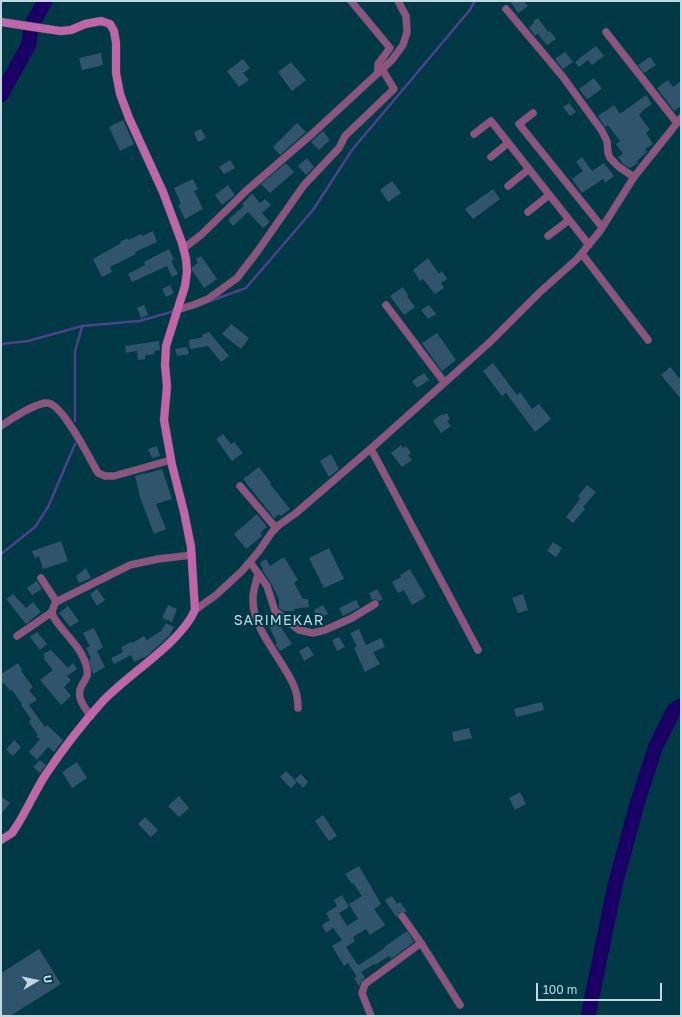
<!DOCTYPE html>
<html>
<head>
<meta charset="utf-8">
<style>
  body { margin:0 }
  #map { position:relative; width:682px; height:1017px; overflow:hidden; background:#003946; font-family:"Golos Text",sans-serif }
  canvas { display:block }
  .frame { position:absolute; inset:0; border:2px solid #bfd8e0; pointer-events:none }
  .north { position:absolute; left:16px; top:961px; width:40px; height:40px; -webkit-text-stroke:3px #003946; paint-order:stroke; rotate:81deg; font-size:11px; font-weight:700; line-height:16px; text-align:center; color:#bfd8e0 }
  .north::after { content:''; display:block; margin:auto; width:14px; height:18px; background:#bfd8e0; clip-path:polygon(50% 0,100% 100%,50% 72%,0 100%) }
  .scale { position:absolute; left:536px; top:983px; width:126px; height:18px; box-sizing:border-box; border:2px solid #bfd8e0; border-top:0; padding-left:5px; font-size:12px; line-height:14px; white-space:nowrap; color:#bfd8e0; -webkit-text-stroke:3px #003946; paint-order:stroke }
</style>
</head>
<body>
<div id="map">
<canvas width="682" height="1017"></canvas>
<div class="frame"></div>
<div class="north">U</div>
<div class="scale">100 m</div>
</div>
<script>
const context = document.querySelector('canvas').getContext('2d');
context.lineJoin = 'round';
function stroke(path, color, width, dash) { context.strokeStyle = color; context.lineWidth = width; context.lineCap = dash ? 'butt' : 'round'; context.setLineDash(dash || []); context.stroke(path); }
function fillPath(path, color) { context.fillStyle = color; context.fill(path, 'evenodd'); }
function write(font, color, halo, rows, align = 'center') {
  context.font = font + ' "Golos Text",sans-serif'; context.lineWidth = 4; context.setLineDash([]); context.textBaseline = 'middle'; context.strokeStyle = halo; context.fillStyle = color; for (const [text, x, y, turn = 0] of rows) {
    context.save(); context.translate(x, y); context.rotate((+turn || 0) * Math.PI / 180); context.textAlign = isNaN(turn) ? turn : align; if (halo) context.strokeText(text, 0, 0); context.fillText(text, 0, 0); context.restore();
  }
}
const stream = new Path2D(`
  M210,301L246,288L313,210L352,150L469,11L475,1
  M1,344L28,341L82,326L139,321L175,311
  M75,421V351L82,327
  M1,554L35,527L48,507L75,444`);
const river = new Path2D(`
  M1,95L29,44L31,26L45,1
  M588,1016L615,885L637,804L655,748L674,710L681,706`);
const building = new Path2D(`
  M510,1H524L528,6L518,13Z
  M538,18L548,32L550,31L556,39L547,45L538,34L535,36L529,27L534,23L533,21Z
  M596,46L604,56L592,65L588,60L579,67L575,62Z
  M565,52L573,62L563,69L555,59Z
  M101,53L103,65L82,70L79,58Z
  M650,57L656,65L644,73L638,65Z
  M243,59L250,68L243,73L249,80L239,87L227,71Z
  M291,62L306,80L292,91L278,72Z
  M594,78L602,89L587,99L579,89Z
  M668,80L673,87L681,81V106L674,111L657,88Z
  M646,95L652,104L642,111V112L639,115L650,130L646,133L653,144L645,149L647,152L637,161L638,163L630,168L623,164L618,157L623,154L616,144L620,141L608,125L605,127L598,116L614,105L620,114Z
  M569,103L576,112L570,116L563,107Z
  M123,120L134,144L120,151L109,127Z
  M297,123L306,132L280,155L273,147Z
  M201,129L206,138L198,142L194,132Z
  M323,131L330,140L319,150L311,142Z
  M582,157L592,171L604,163L614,176L605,183L603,179L582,193L572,179L583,171L576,162Z
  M307,158L314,167L306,175L298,166Z
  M230,160L235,168L224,174L219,167Z
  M286,163L294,172L270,193L261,184Z
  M193,179L198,189L194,191L203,209L185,219L178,205L181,204L174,188Z
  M392,181L401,193L388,202L380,190Z
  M228,185L235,195L222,205L215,195Z
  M493,189L500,199L473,219L465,209Z
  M252,194L260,203L265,199L271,205L262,213L270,222L263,228L248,212L233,226L228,220L244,206L242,204Z
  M153,231L157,242L135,252L136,254L110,267L112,272L102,277L93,259L121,243L120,242L127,238L128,240L141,234L142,236Z
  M169,249L174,259L171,261L178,274L172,277L167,266L132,282L128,274L145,265L144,262Z
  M201,256L217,279L204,288L192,270V267L198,263L196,259Z
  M428,258L439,274L442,271L447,279L441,283L444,288L435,294L423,279L420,281L413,270Z
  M170,285L174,293L166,297L162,289Z
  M403,287L408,295L407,296L415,307L404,315L390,296Z
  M144,305L148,315L141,318L137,308Z
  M429,305L436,314L428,319L421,310Z
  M231,324L249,338L241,349L222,334Z
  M209,332L229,356L221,362L208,346L190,349L189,340L203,337L202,335Z
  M437,333L456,360L442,371L422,343Z
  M159,341L160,350L154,351L155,354L145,355V359L138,360L137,351L126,353L125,346Z
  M187,347L189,354L177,356L175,349Z
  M493,363L517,395L520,392L532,409L539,404L551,419L535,432L506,393L502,396L483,371Z
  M670,367L681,380V399L661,375Z
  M424,373L429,380L417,388L412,381Z
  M447,413L450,419L447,421L451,426L441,433L433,421L442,414L443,415Z
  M223,434L231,444L234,442L243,453L232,461L216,439Z
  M401,445L403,448L406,446L411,453L408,455L412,460L402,467L391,453Z
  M157,446L160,456L152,458L148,449Z
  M331,454L339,469L329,477L320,461Z
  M259,467L271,483L270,484L290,509L281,516L279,514L274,518L243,479Z
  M162,469L172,499L156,504L166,529L154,534L140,497L135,476L145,473V474Z
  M587,485L596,492L583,507L585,509L573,523L566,517L580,499L578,496Z
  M257,514L267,527L260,533L262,536L246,549L234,534Z
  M61,541L68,561L43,569L39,556L35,558L32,551Z
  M553,542L562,548L556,557L547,551Z
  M329,548L344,579L324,588L309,558Z
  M284,557L298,580L294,583L303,599H308L309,607L294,609V611H283L279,608V599L271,583L262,570L263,569L260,563L266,559L270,566Z
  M86,568L91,578L79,583L76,576Z
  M410,569L426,597L412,605L404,590L398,593L392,582L401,577L400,575Z
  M37,581L42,589L32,595L27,588Z
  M97,589L105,600L97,606L90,594Z
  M377,589L383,599L379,601L375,599L372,600L369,593Z
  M13,594L26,608L33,602L41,612L26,624L6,599Z
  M523,594L528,610L518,613L512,598Z
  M356,600L360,607L343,616L339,608Z
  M168,605L177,609L172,622L162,618Z
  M323,605L328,614L318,619L314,610Z
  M68,606L79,621L70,627L59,613Z
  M277,621L292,644L280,651L275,644L277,643L269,626Z
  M166,623L174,627L169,636L147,656L134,662L131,655L114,664L111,658L123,652L121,647L131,642L132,643L144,636L147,640L161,631Z
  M94,628L103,647L97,651L105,667L93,674L89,659L91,658L86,648L90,646L83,633Z
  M359,629L366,645L381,638L385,647L373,652L380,664L365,672L354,648L357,646L350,633Z
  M37,632L47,644L40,650L30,637Z
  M339,637L345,647L337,651L332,640Z
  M308,646L314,655L304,661L299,651Z
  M51,650L68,668L73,663L77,669L67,676L71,680L64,687L71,696L61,705L40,680L53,670L43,658L45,657L43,654Z
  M18,663L22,670L21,671L33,687L29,690L37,700L29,705L45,727L47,725L63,740L54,752L48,747L37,760L29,752L40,739L36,736L38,735L29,722L31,719L21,705L22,704L12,690L10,691L4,683L1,685V674Z
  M542,702L544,710L516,717L514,709Z
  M469,728L472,738L454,742L452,732Z
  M14,740L21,747L13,756L6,750Z
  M40,760L46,765L40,773L33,767Z
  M77,762L87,778L72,788L62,772Z
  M286,771L297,782L291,788L280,777Z
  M301,774L308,782L303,788L295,779Z
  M520,792L526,804L515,810L509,798Z
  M1,796L10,803L1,814Z
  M179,796L189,808L179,817L168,806Z
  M323,815L337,836L329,841L315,821Z
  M145,817L158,830L151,837L138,824Z
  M359,866L381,904L374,909L385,925L370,935L366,929L353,937L355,941L346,947L357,964H358L359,965L385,948L384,947L407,931L414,942L391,959L389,956L375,965L374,964L361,972L365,978L362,980L359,986L354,978L357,977L348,963L344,966L332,946L342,940L333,928L326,933L322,925L330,920L326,913L337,906L334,900L342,895L349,907L339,913L347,926L358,919L349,904L362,896L353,883L352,884L345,874Z
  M392,896L397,904L400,902L407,912H399L397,918L385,900Z
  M39,949L61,984L10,1016H1V973Z`);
const street = new Path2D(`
  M351,1L390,48L378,64V73
  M506,9L563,77L602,131L607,141L608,153L610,158L619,167L634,177
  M606,32L677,123
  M533,113L519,124L602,227
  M474,134L491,121L589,245
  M491,157L508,143
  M508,186L529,169
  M528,212L549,195
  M548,236L569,220
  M184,248L201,235L247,190L312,134L392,60L403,45L407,32L406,16L398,1
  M582,254L648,340
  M386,305L444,382
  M177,310L193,305L208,299L237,278L257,252L304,185L339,148L345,136L394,89L382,69
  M1,426C11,419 37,402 48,403C63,405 90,459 98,473L105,476H114L171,460
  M371,449L478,650
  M240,486L276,528
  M250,562L267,586L275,611L299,630L313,633L325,630L352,618L375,604
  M258,573C257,580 253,591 253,597C251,628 281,657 293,684C297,692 298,700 298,708
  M41,578L56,601L52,611L53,616C62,632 81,646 86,665C89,674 87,677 82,685C75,696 84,707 91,716
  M56,602L130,565L158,559L192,555
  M195,610L216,595L242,571L259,551L272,532L279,525L296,513L376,444L490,342L540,292L577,259L600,231L634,177L681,118
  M17,636L52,612
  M402,916L421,943L460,1005
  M371,1016L362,993L365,984L421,943`);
const secondary = new Path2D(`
  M1,22L60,31L71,30L85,24L101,21L110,24L114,31L116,43V73L120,94L129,118L163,192L182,243L186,259L187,271L185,286L166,346L165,365L167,386L164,420L172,465L184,512L191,547L195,610C180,644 129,673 102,702C82,724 63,749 46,774C35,791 27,810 16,827L12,833L1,840`);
const quarterNames = [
  ["SARIMEKAR",279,621]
];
stroke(stream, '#4c418a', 2.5);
stroke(river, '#1a0065', 15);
fillPath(building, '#30546b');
stroke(street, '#225662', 8);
stroke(secondary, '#225662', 9);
stroke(street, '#8f547e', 7);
stroke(secondary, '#c264a8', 8);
context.letterSpacing = '1px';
write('14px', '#bfd8e0', '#003946', quarterNames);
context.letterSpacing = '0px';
</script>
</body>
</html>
